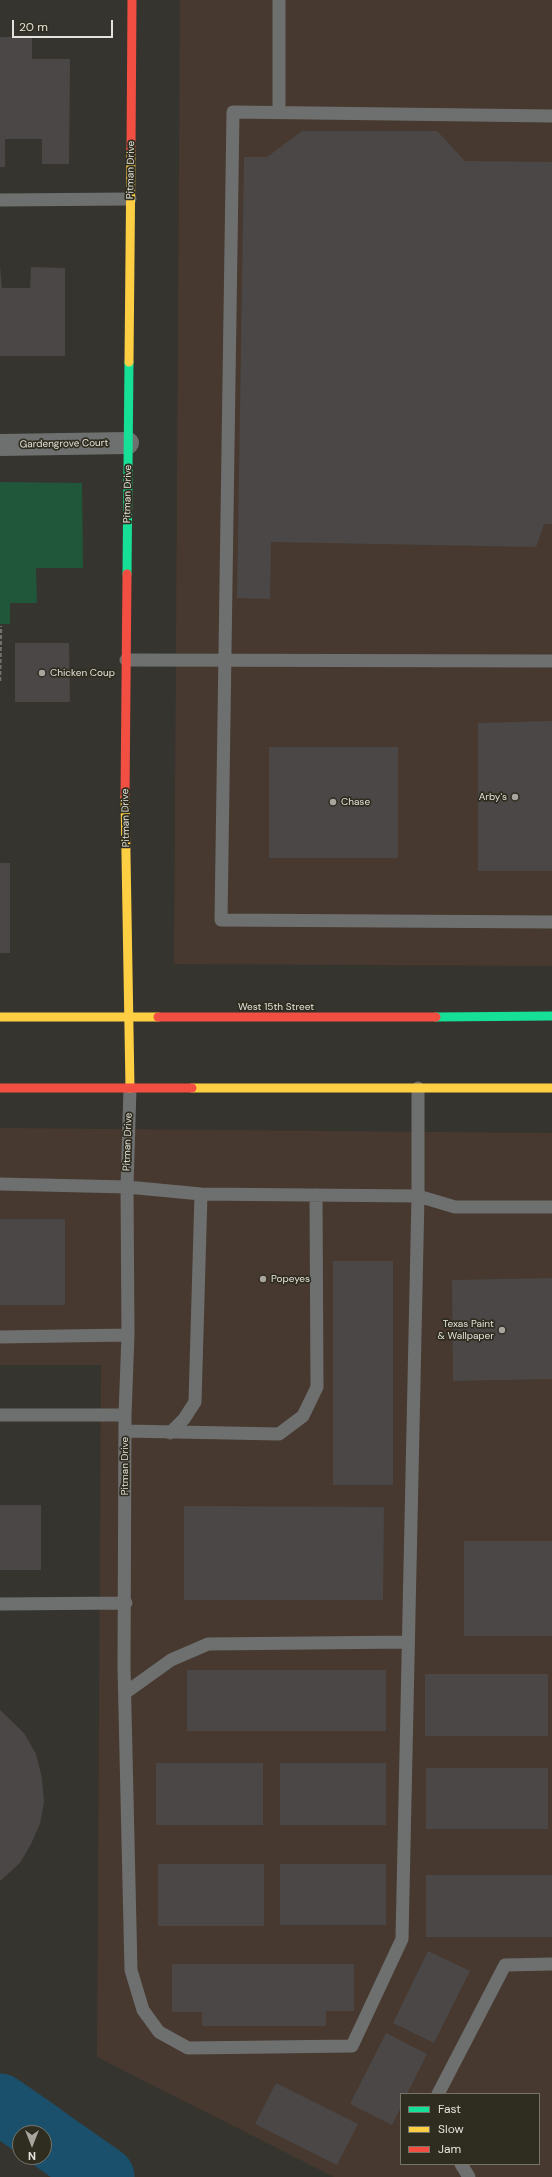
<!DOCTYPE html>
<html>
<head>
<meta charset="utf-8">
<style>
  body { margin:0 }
  #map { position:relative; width:552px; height:2177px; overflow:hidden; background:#36342e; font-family:"DM Sans",sans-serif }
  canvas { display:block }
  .legend { position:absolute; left:400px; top:2093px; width:140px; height:72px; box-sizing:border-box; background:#2f2c20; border:1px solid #77756a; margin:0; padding:5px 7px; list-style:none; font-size:12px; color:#e4e2da }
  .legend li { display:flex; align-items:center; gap:8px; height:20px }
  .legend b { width:20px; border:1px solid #77756a }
  .north { position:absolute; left:12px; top:2125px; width:40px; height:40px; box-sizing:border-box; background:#2f2c20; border:1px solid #77756a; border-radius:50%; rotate:180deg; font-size:11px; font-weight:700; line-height:16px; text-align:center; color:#e4e2da }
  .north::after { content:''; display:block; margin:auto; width:14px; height:18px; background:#a7a59e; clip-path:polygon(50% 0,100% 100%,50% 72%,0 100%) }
  .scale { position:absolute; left:12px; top:20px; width:101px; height:18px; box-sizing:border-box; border:2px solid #e4e2da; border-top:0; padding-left:5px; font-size:12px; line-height:14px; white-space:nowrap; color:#e4e2da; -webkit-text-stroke:3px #2f2c20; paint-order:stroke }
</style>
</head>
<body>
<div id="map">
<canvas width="552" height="2177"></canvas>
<ul class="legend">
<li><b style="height:5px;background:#16e098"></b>Fast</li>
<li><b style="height:5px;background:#ffcf43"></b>Slow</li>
<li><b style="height:5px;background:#f24e42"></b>Jam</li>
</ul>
<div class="north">N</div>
<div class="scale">20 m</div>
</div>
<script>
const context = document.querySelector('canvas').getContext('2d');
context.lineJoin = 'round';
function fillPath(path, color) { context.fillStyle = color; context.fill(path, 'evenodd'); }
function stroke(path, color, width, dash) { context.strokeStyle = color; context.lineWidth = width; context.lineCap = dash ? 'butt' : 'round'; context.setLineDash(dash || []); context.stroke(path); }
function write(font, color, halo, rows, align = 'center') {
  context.font = font + ' "DM Sans",sans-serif'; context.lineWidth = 3.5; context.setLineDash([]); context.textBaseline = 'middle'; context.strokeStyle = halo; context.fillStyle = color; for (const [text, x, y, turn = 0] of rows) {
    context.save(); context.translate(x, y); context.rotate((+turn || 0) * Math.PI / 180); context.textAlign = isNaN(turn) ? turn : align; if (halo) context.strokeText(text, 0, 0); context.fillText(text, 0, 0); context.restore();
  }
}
const commercial = new Path2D(`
  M180,0H552V966L174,964Z
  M0,1128L552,1133V2177H334L97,2057L101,1365H0ZM401,2094H539V2164H401Z`);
const green = new Path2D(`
  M0,482L82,483L83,568H36L37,603H10V624H0Z`);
const river = new Path2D(`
  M0,2104L42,2133
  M44,2135L104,2177`);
const building = new Path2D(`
  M0,37H32V59H70L69,164H42V139H5V167H0Z
  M302,131H437L465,161L552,162V524H544L536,547L271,542L270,599L237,598L244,157H267Z
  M0,266L2,288H30L31,267L65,268V356H0Z
  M15,643H69L70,702H15Z
  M552,721V871H478V723Z
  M269,747H398V858H269Z
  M0,863H10V953H0Z
  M0,1219H65V1305H0Z
  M333,1261H393V1485H333Z
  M552,1278V1379L453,1381L452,1280Z
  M0,1505H41V1570H0Z
  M184,1506L384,1507L383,1600H184Z
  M464,1541H552V1636H464Z
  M187,1670H386V1731H187Z
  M425,1674H548V1736H425Z
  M0,1710L24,1733L36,1754L42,1778L44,1802L40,1824L31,1844L20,1863L0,1881Z
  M156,1763H263V1825H156Z
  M280,1763H386V1825H280Z
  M426,1768H548V1829H426Z
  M158,1864H264V1926H158Z
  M280,1864H386V1925H280Z
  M426,1875H552V1937H426Z
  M428,1951L470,1971L434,2043L393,2023Z
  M172,1964H354V2011H326V2026H202V2012H172Z
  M386,2033L427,2054L407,2094H401V2107L392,2125L350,2104Z
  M276,2083L358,2124L337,2165L255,2124Z`);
const path = new Path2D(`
  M0,681L1,626`);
const lane = new Path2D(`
  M279,0V112
  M552,116L233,112L221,920L552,922
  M0,200L130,199
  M126,660L552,661
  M130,1088L127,1187L128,1335L125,1415L124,1667L131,1970L143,2010L159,2032L188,2048L352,2046L402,1939L418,1196L455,1207H552
  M0,1184L127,1187L201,1194L418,1196V1088
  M0,1337L128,1335
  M0,1415H125
  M125,1431L279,1434L303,1416L317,1387L316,1195
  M170,1433L184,1419L195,1402L201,1194
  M0,1604L126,1603
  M125,1693L171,1660L208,1644L408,1642
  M438,2094L505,1965L552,1964
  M461,2164L469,2177`);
const street = new Path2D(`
  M0,445L128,443`);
const fast = new Path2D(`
  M127,574L129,362
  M436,1017L552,1016`);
const slow = new Path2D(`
  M129,362L131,150
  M125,797L130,1088
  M0,1017H158
  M192,1088H552`);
const jam = new Path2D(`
  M131,150L132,0
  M125,797L127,574
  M158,1017H436
  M0,1088H192`);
const markers = [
  [42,673,4,"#a7a59e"],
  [515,797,4,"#a7a59e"],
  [333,802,4,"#a7a59e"],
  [263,1279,4,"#a7a59e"],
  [502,1330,4,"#a7a59e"]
];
const streetNames = [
  ["Pitman Drive",131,170,-89],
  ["Gardengrove Court",64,444,-1],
  ["Pitman Drive",128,494,-89],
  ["Pitman Drive",126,818,-91],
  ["West 15th Street",276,1007],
  ["Pitman Drive",128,1142,-88],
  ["Pitman Drive",125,1466,-90]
];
const poiNames = [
  ["Chicken Coup",50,673],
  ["Arby's",507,797,"right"],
  ["Chase",341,802],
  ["Popeyes",271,1279],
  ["Texas Paint",494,1324,"right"],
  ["& Wallpaper",494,1336,"right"]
];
fillPath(commercial, '#47392f');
fillPath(green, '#20573b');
stroke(river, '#1b506c', 61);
fillPath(building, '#4a4746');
stroke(path, '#71716f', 2.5, [4, 2]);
stroke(lane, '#6e7070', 13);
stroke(street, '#6e7070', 22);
stroke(fast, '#16e098', 9);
stroke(slow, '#ffcf43', 9);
stroke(jam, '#f24e42', 9);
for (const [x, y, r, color] of markers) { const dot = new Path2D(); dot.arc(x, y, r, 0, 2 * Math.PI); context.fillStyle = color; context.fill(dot); stroke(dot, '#2f2c20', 1.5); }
write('10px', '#e4e2da', '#2f2c20', streetNames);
write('10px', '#e4e2da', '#2f2c20', poiNames, 'left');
</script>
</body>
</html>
